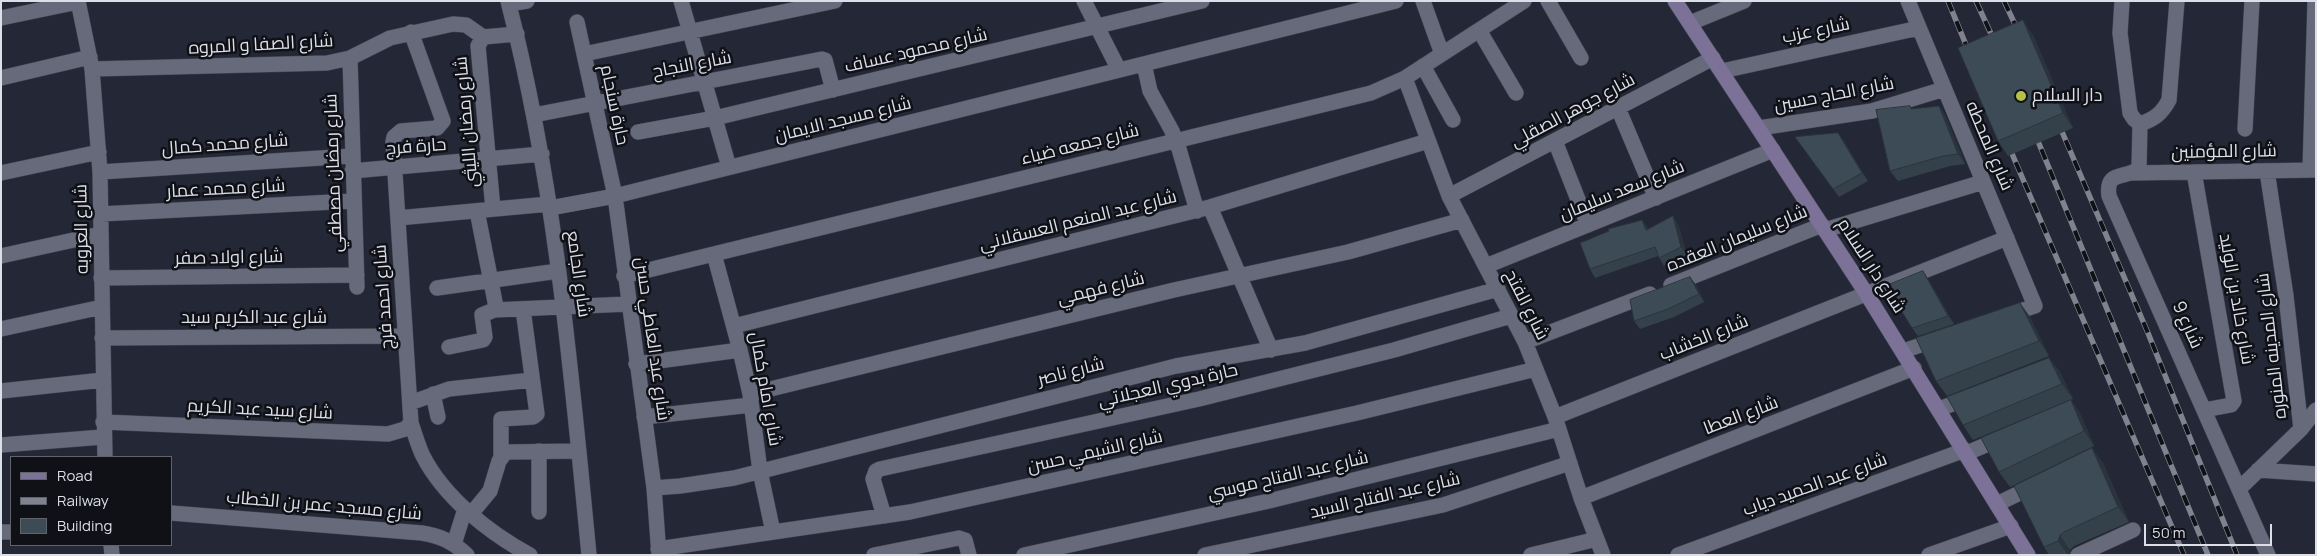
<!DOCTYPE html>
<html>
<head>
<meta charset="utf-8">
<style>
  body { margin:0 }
  #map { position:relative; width:2317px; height:556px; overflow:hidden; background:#242836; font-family:Manrope,sans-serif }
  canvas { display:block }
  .frame { position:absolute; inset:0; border:2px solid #dcdfe8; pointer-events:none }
  .legend { position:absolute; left:10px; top:456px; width:162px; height:90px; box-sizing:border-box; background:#0f1117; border:1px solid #61636b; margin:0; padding:6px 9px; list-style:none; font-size:15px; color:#dcdfe8 }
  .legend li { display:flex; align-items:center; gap:10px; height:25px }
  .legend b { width:25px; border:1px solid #61636b }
  .scale { position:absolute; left:2144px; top:524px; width:128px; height:22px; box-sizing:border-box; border:2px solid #dcdfe8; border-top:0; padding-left:6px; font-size:15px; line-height:18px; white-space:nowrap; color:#dcdfe8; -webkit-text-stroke:4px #0f1117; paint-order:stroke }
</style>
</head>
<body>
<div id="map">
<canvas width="2317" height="556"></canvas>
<div class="frame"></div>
<ul class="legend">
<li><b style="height:6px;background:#7c7197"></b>Road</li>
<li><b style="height:6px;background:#80838f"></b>Railway</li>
<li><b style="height:14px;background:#3d4b56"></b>Building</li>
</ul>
<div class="scale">50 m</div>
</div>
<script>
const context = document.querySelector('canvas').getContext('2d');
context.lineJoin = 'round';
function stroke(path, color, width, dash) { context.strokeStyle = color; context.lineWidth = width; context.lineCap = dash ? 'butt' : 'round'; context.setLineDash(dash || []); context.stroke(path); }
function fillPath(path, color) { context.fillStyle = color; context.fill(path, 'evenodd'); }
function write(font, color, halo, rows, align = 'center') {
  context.font = font + ' Manrope,Cairo,sans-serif'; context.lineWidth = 5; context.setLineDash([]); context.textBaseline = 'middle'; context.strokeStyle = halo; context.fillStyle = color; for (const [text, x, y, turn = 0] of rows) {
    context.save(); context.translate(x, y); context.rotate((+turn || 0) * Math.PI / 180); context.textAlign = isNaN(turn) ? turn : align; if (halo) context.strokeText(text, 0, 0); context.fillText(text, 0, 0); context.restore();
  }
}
const street = new Path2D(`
  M78,1L92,69L100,172L105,457
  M508,1C555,183 571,369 589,555
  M681,1L729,167
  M1084,1L1119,70
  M1423,1L1442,54
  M1548,1L1581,58
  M1908,1L2035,306L2005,316
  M2122,1L2120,33L2130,113L2134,119L2140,124
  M509,4L527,1
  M1,18L78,2
  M577,22L615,196L654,488L659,555
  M1690,23L1744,1
  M1479,30L1516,93
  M411,32L443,121L437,128L401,131L394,137L393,142L411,423C415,434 418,446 423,456C444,497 489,533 530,555
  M584,54L835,1
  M350,58L357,287
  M1144,64L1150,91L1172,131L1179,149L1197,211
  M1423,66L1453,120
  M92,69L327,63L350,58L390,38L453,24L466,25L483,37
  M1722,71L1919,28
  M1,78L90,57
  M1405,78L1449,196L1525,342L1555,417L1581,498L1603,555
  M1618,108L1656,198
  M534,115L822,59L825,60L833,90
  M2140,124L2139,168C2127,180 2105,169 2109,196L2268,555
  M2140,124C2155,119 2162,113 2169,100L2177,1
  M1759,128L1872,111L1944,89
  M2245,129L2252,1
  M638,132L715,118L1202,1
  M1555,141L1588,225
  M2310,170L2315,1
  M352,171L542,154
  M2267,171L2286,296L2301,429
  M100,172L352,156
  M2194,172L2234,401L2231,405L2204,410
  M1,173L99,152
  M2133,173L2316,170
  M1449,196L1713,58
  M1210,207L1271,350
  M550,208L615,196L1396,1
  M493,209L478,46L483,37L517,34
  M100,214L353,201
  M398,218L549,204
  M1825,230L1983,182
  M714,254L740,350L750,394L760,471L773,532
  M1,256L101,234
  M1486,266L1773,150
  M624,276L1371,93L1405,78L1524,1
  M101,278L357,275
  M1671,285L1822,225
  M437,288L558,271
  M494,310L628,304
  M734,326L1210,207L1428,141
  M1,329L102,307
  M102,338L405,336
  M1525,342L1650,294
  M449,347L483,340L485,337L482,315L494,310L496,307L477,211
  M1903,351L1939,339
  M636,364L740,350
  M1,391L103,380
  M433,394L438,417
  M750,394L1174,290L1348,252L1462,220
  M410,403L449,389L532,380
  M1939,409L1971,397
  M644,417L751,405
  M1555,417L2007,238
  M103,422L388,434L405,429L411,423
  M1,445L103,437
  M539,451V512
  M1967,453L2002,438
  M501,456V419L533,417L537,414L523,309
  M2258,470L2316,474
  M654,488L680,486L734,478L1176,366L1305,343L1498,289
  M2240,488L2301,429L2316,410
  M1581,498L1914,368
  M1997,504L2034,486
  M171,513L422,533C441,536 453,542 467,555
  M471,514L490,491L499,461L506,452L579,451
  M884,516L873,479L876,471L880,469L1199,399L1394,350L1511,316
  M1,532H11
  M454,544L465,509
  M111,545L112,555
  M658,549L910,512L1357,413L1536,369
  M874,555L959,538L965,540L969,555
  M1024,555L1269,501L1559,429
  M1205,555L1443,505L1570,463
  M1531,555L1597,539
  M1678,555L1965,450
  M1929,555L2011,526
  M2078,555L2133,530`);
const secondary = new Path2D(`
  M1675,1L1866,293L2028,555`);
const rail = new Path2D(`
  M1948,1L1971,57
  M1976,1L1997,47
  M2004,1L2020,35
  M2057,120L2148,333L2237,555
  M2033,129L2208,555
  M2007,142L2184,555`);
const wall = new Path2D(`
  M2033,35L2073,128L2008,156L1998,141Z
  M1910,106L1911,109L1939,106L1946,117L1965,164L1950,166L1898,181L1890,171Z
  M1838,133L1868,181L1839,197L1795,137Z
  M1642,220L1648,229L1678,224L1687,255L1664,266L1658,256L1595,278L1590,269Z
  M1923,271L1928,279L1954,324L1918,336L1912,328Z
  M1690,277L1696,285L1704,302L1674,317L1640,329L1634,321Z
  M2020,303L2030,317L2049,356L1947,396L1936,381Z
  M2049,358L2060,372L2073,399L1973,440L1963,425Z
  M2071,400L2081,415L2094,446L2010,487L1999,472Z
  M2103,463L2129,522L2074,546L2070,550L2069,555H2049L2044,547Z`);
const shadedWall = new Path2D(`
  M2023,20L2033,35L2073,128L2063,113Z
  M1939,106L1946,117L1965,164L1958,154Z
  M1838,133L1844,141L1868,181L1862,173Z
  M1673,216L1678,224L1687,255L1681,247Z
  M1642,220L1648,228L1651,238L1646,230Z
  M1923,271L1928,279L1954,324L1948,316Z
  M1690,277L1696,285L1704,302L1699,294Z
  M2020,303L2030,317L2049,356L2039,341Z
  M2049,358L2060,372L2073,399L2062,384Z
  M2071,400L2081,415L2094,446L2084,431Z
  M2092,448L2103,463L2129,522L2118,507Z
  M2060,535L2070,550L2069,555H2068L2058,541Z`);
const building = new Path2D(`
  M2023,20L2063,113L1998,141L1958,48Z
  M1910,106L1911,109L1939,106L1958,154L1943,156L1890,171L1876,110Z
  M1838,133L1862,173L1833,189L1795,137Z
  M1673,216L1681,247L1659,258L1655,247L1590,269L1580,243L1609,231L1608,229L1642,220L1646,230Z
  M1923,271L1948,316L1912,328L1886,286Z
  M1690,277L1699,294L1668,309L1634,321L1630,300Z
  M2020,303L2039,341L1936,381L1916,338Z
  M2049,358L2062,384L1963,425L1947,397Z
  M2071,400L2084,431L1999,472L1981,438Z
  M2092,448L2118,507L2064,532L2060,535L2058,541L2044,547L2014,486Z`);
const markers = [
  [2021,96,6,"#b6c149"]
];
const streetNames = [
  ["شارع عزب",1816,31,-12],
  ["شارع الصفا و المروه",261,45,-3],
  ["شارع محمود عساف",916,51,-13],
  ["شارع النجاح",692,65,-11],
  ["شارع الحاج حسين",1834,95,-11],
  ["حارة سنجام",614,105,78],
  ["شارع جوهر الصقلي",1573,111,-28],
  ["شارع مسجد الايمان",843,120,-14],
  ["شارع رمضان الليثي",467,122,-95],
  ["شارع محمد كمال",225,145,-4],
  ["شارع جمعه ضياء",1080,145,-14],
  ["شارع المحطه",1989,146,67],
  ["حارة فرج",416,147,-4],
  ["شارع المؤمنين",2224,152,-1],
  ["شارع رمضان مصطفي",334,173,-92],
  ["شارع محمد عمار",226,189,-3],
  ["شارع سعد سليمان",1622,191,-22],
  ["شارع عبد المنعم العسقلاني",1078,221,-14],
  ["شارع العروبه",82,229,-91],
  ["شارع سليمان العقده",1737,239,-22],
  ["شارع اولاد صفر",229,258,-1],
  ["شارع دار السلام",1871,266,57],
  ["شارع الجامع",578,274,82],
  ["شارع فهمي",1101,289,-14],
  ["شارع احمد فرج",384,297,-94],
  ["شارع خالد بن الوليد",2236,299,80],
  ["شارع الفتح",1526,305,63],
  ["شارع عبد الكريم سيد",254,318],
  ["شارع 9",2187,325,66],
  ["شارع الخشاب",1704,338,-22],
  ["شارع عبد العاطي حسن",652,339,82],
  ["شارع المدينه المنوره",2272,346,-97],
  ["شارع ناصر",1071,372,-14],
  ["حارة بدوي العجلاتي",1168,386,-13],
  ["شارع امام كمال",765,389,80],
  ["شارع سيد عبد الكريم",260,410,3],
  ["شارع العطا",1741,416,-21],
  ["شارع الشيمي حسن",1095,452,-13],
  ["شارع عبد الفتاح موسي",1288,476,-13],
  ["شارع عبد الحميد دياب",1815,485,-20],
  ["شارع عبد الفتاح السيد",1385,496,-13],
  ["شارع مسجد عمر بن الخطاب",324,506,5]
];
const poiNames = [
  ["دار السلام",2032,96]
];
stroke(street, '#444652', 16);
stroke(secondary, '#444652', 16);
stroke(street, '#666a7a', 15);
stroke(secondary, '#7c7197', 15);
stroke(rail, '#80838f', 5.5);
stroke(rail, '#0f1117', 4, [11]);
fillPath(wall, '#34404a');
fillPath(shadedWall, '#2b343c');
fillPath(building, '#3d4b56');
stroke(building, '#2b343c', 1);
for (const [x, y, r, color] of markers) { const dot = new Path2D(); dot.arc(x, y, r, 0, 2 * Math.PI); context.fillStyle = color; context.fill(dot); stroke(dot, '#0f1117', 2); }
write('18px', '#dcdfe8', '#0f1117', streetNames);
write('18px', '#dcdfe8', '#0f1117', poiNames, 'left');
</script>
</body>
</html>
